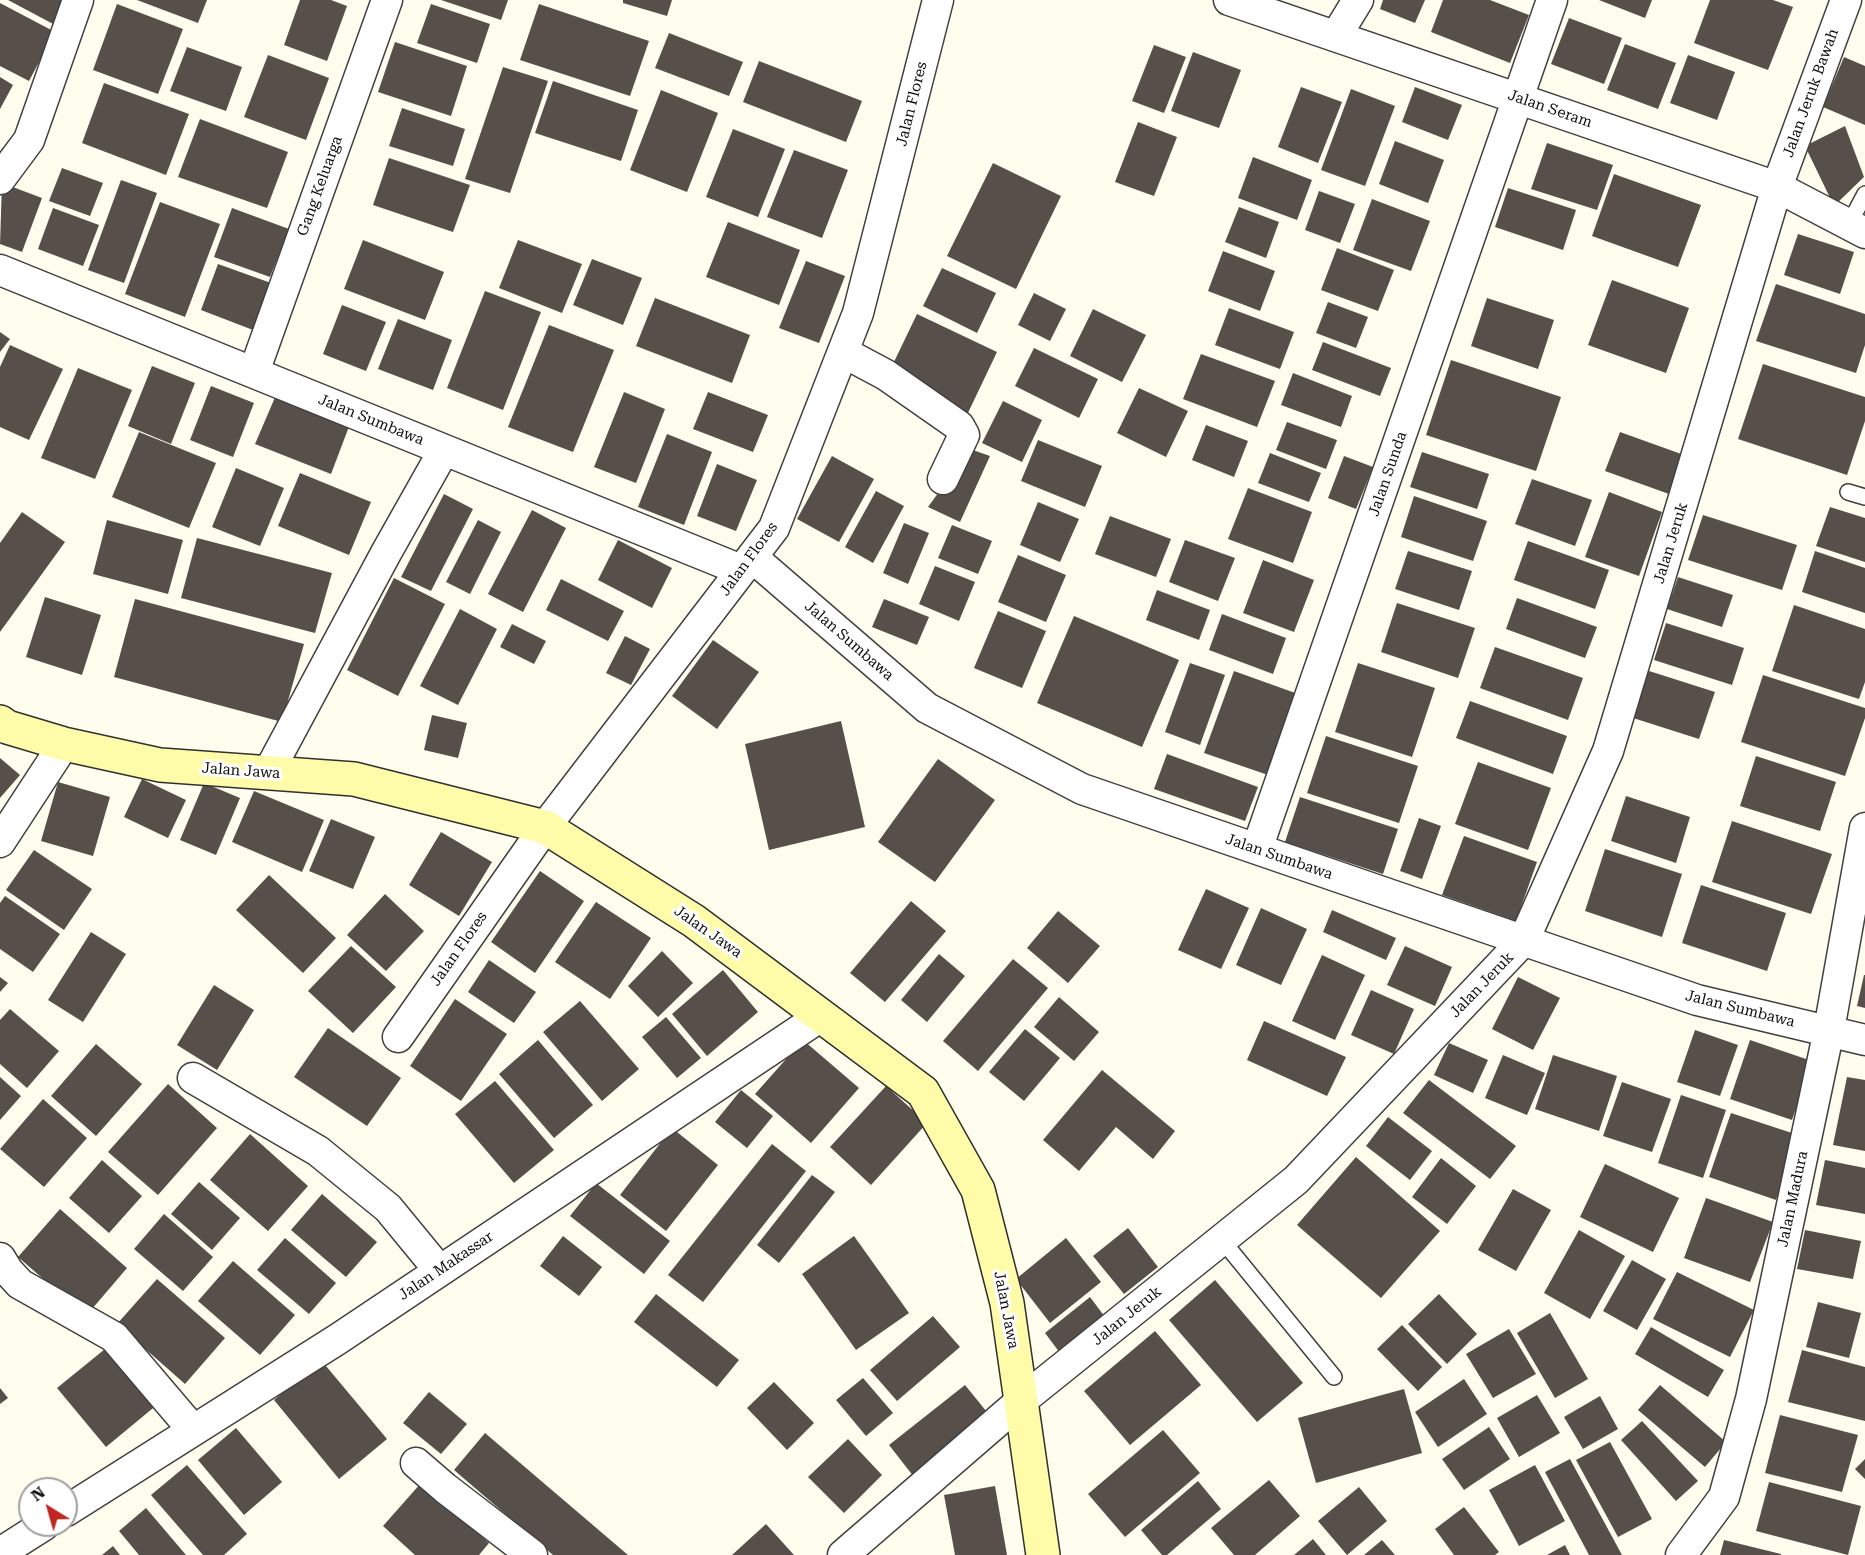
<!DOCTYPE html>
<html>
<head>
<meta charset="utf-8">
<style>
  body { margin:0 }
  #map { position:relative; width:1865px; height:1555px; overflow:hidden; background:#fffdee; font-family:"Roboto Serif",serif }
  canvas { display:block }
  .north { position:absolute; left:18px; top:1477px; width:60px; height:60px; box-sizing:border-box; background:#fff; border:2px solid #9f9f9f; border-radius:50%; rotate:323deg; font-size:16px; font-weight:700; line-height:24px; text-align:center; color:#0e0e0e }
  .north::after { content:''; display:block; margin:auto; width:21px; height:27px; background:#c22621; clip-path:polygon(50% 0,100% 100%,50% 72%,0 100%) }
</style>
</head>
<body>
<div id="map">
<canvas width="1865" height="1555"></canvas>
<div class="north">N</div>
</div>
<script>
const context = document.querySelector('canvas').getContext('2d');
context.lineJoin = 'round';
function fillPath(path, color) { context.fillStyle = color; context.fill(path, 'evenodd'); }
function stroke(path, color, width, dash) { context.strokeStyle = color; context.lineWidth = width; context.lineCap = dash ? 'butt' : 'round'; context.setLineDash(dash || []); context.stroke(path); }
function write(font, color, halo, rows, align = 'center') {
  context.font = font + ' "Roboto Serif",serif'; context.lineWidth = 6; context.setLineDash([]); context.textBaseline = 'middle'; context.strokeStyle = halo; context.fillStyle = color; for (const [text, x, y, turn = 0] of rows) {
    context.save(); context.translate(x, y); context.rotate((+turn || 0) * Math.PI / 180); context.textAlign = isNaN(turn) ? turn : align; if (halo) context.strokeText(text, 0, 0); context.fillText(text, 0, 0); context.restore();
  }
}
const building = new Path2D(`
  M8,0H69L55,25Z
  M137,0H207L198,23Z
  M300,0H331L347,6L327,61L284,45Z
  M441,0H508L501,20Z
  M623,0H672L667,16L623,3Z
  M1383,0H1425L1415,23L1380,9Z
  M1443,0H1490L1529,15L1510,63L1431,32Z
  M1599,0H1652L1645,18Z
  M1710,0H1773L1793,7L1768,70L1694,43Z
  M0,3L55,32L29,81L0,66Z
  M117,4L183,29L158,94L93,70Z
  M431,4L490,24L477,63L417,43Z
  M539,4L649,41L630,96L520,60Z
  M1569,18L1622,38L1604,84L1551,64Z
  M669,33L743,62L729,96L655,68Z
  M395,42L467,66L451,116L378,92Z
  M1625,44L1676,63L1658,109L1607,90Z
  M1154,45L1186,57L1164,113L1132,101Z
  M187,47L242,67L226,111L170,91Z
  M1193,52L1241,70L1219,128L1171,111Z
  M268,55L329,78L306,140L244,117Z
  M1688,55L1735,72L1717,120L1670,103Z
  M1844,57L1865,66V125L1823,107Z
  M759,61L862,101L846,142L743,102Z
  M503,67L548,81L510,193L465,179Z
  M0,77L13,85L0,109Z
  M553,81L638,110L621,161L535,133Z
  M104,83L189,114L166,175L82,143Z
  M1301,87L1342,102L1318,163L1278,147Z
  M1415,87L1462,105L1448,140L1402,122Z
  M1351,89L1395,106L1365,186L1321,170Z
  M661,90L718,113L687,192L630,170Z
  M402,108L465,129L453,166L389,146Z
  M200,119L288,152L267,208L178,177Z
  M1138,122L1177,137L1154,196L1115,182Z
  M1845,126L1864,177L1834,206L1805,146Z
  M733,129L785,149L758,217L706,197Z
  M1395,141L1444,160L1428,203L1379,184Z
  M1547,143L1613,165L1597,210L1531,189Z
  M794,150L848,170L822,238L767,217Z
  M1253,157L1312,180L1297,220L1238,198Z
  M389,158L470,185L453,232L373,205Z
  M993,163L1061,196L1016,289L947,256Z
  M62,168L103,183L90,216L49,201Z
  M1614,174L1701,205L1678,267L1592,236Z
  M121,180L157,193L124,283L88,270Z
  M2,183L42,198L22,252L0,244Z
  M1508,188L1576,210L1563,250L1495,227Z
  M1319,191L1355,204L1340,243L1305,230Z
  M1372,199L1430,221L1411,271L1353,250Z
  M160,202L220,224L185,317L125,294Z
  M1239,207L1279,222L1266,258L1225,242Z
  M53,208L99,225L83,266L38,249Z
  M232,208L289,229L270,277L214,257Z
  M728,222L800,250L779,305L706,277Z
  M1798,234L1854,252L1840,294L1784,275Z
  M363,240L444,272L425,320L344,289Z
  M518,240L582,264L562,313L499,288Z
  M1337,248L1394,270L1378,311L1321,290Z
  M1223,251L1275,271L1260,311L1208,291Z
  M592,259L642,278L623,325L573,305Z
  M806,261L845,276L819,343L779,328Z
  M218,264L271,283L253,330L201,310Z
  M942,268L996,293L977,333L923,306Z
  M1612,280L1689,308L1666,373L1588,345Z
  M1776,284L1865,314V345L1856,373L1756,341Z
  M485,291L541,312L503,410L447,388Z
  M1034,293L1066,309L1050,341L1018,325Z
  M655,298L750,335L732,383L636,346Z
  M1487,298L1554,320L1538,369L1471,346Z
  M1328,302L1368,317L1356,348L1316,333Z
  M342,305L386,322L366,371L323,354Z
  M1229,308L1294,332L1280,369L1215,345Z
  M1093,309L1146,335L1122,382L1070,356Z
  M917,314L997,352L966,417L893,364Z
  M398,319L452,340L433,390L378,369Z
  M549,325L614,350L573,452L508,427Z
  M0,332L10,339L0,352Z
  M1323,342L1391,368L1380,396L1312,370Z
  M10,345L63,369L29,440L0,427V367Z
  M1034,348L1098,379L1079,418L1015,386Z
  M1201,354L1275,381L1257,427L1183,399Z
  M1451,360L1561,397L1536,471L1426,435Z
  M1763,364L1865,397V421L1847,475L1738,439Z
  M152,366L195,383L171,444L128,426Z
  M78,368L132,390L95,479L41,458Z
  M1293,373L1352,396L1341,427L1281,405Z
  M211,386L254,403L233,457L190,440Z
  M1139,388L1188,411L1166,457L1117,433Z
  M624,392L665,409L636,483L594,467Z
  M708,392L768,415L753,452L693,429Z
  M276,395L350,424L331,474L255,444Z
  M1003,401L1042,420L1022,462L982,443Z
  M1287,422L1337,440L1326,469L1276,450Z
  M1206,425L1248,441L1234,477L1192,460Z
  M139,432L216,463L189,528L112,497Z
  M1620,432L1684,455L1669,494L1605,471Z
  M667,434L712,452L684,525L638,507Z
  M1038,440L1102,466L1085,507L1021,481Z
  M970,449L990,456L960,522L928,507Z
  M1422,452L1489,474L1477,509L1410,487Z
  M1270,453L1321,473L1309,502L1258,483Z
  M832,456L874,479L839,542L797,519Z
  M1344,456L1373,467L1356,509L1328,498Z
  M717,464L757,480L736,531L697,516Z
  M236,468L284,488L260,546L212,527Z
  M300,473L371,502L349,555L278,526Z
  M1532,479L1592,500L1575,546L1515,524Z
  M1248,488L1312,512L1293,563L1228,539Z
  M876,491L904,506L873,563L845,547Z
  M1609,492L1662,512L1639,576L1585,557Z
  M444,494L473,509L431,591L401,577Z
  M1414,496L1487,521L1473,561L1401,537Z
  M1038,502L1079,519L1060,562L1020,545Z
  M1830,507L1865,518V562L1816,546Z
  M532,510L566,528L523,612L488,594Z
  M22,512L65,542L0,632V543Z
  M1703,515L1797,545L1782,590L1688,560Z
  M1110,516L1171,539L1156,577L1095,554Z
  M107,520L183,540L168,594L93,574Z
  M478,520L501,532L470,594L446,582Z
  M904,523L929,533L908,584L883,573Z
  M952,525L992,541L978,574L938,558Z
  M197,538L332,573L315,633L181,598Z
  M618,540L672,568L652,608L598,580Z
  M1185,540L1235,558L1218,601L1169,582Z
  M1528,541L1609,570L1595,609L1514,580Z
  M1408,551L1472,571L1459,610L1395,589Z
  M1815,551L1865,568V613L1802,592Z
  M1018,555L1066,575L1046,622L998,602Z
  M1263,560L1314,580L1294,632L1243,613Z
  M935,566L975,582L959,621L919,604Z
  M1678,577L1733,595L1722,627L1667,609Z
  M394,578L445,604L398,696L347,670Z
  M561,579L624,611L608,641L546,610Z
  M1157,590L1210,610L1199,640L1146,620Z
  M45,597L101,615L82,675L26,657Z
  M1517,598L1597,627L1585,658L1506,629Z
  M135,599L304,644L282,722L114,677Z
  M884,599L929,617L917,645L872,627Z
  M1397,603L1475,628L1458,678L1381,652Z
  M1794,605L1865,629V682L1859,699L1772,671Z
  M460,609L497,629L458,705L420,686Z
  M998,611L1046,631L1022,688L974,668Z
  M1222,614L1286,638L1273,674L1209,650Z
  M1074,616L1179,660L1142,747L1037,703Z
  M1666,623L1744,648L1732,685L1654,660Z
  M512,624L546,641L534,664L500,647Z
  M625,636L650,649L631,685L606,673Z
  M713,640L759,672L717,729L672,696Z
  M1495,647L1583,678L1568,720L1480,688Z
  M1190,663L1225,675L1200,745L1165,732Z
  M1358,663L1435,688L1412,757L1335,732Z
  M1646,670L1715,692L1699,739L1630,717Z
  M1234,671L1298,694L1268,775L1204,753Z
  M1763,675L1865,708V718L1845,776L1741,742Z
  M1470,701L1567,736L1553,774L1456,738Z
  M432,715L467,723L458,758L424,750Z
  M841,721L865,827L769,850L745,744Z
  M1326,736L1418,766L1399,823L1307,793Z
  M1167,754L1258,787L1245,821L1154,789Z
  M1756,756L1836,782L1820,831L1740,806Z
  M0,758L20,775L0,798Z
  M938,759L995,800L935,882L878,842Z
  M1478,762L1551,788L1528,850L1455,824Z
  M142,779L186,800L168,838L124,817Z
  M58,782L110,797L93,856L41,841Z
  M204,783L240,798L216,855L180,840Z
  M254,791L324,820L302,872L232,842Z
  M1626,796L1690,817L1676,863L1611,841Z
  M1300,797L1398,829L1383,874L1285,842Z
  M1419,818L1441,826L1422,879L1400,871Z
  M331,819L375,837L353,889L309,871Z
  M1732,821L1832,854L1811,914L1712,882Z
  M441,832L492,862L459,916L409,885Z
  M1464,836L1537,862L1516,921L1442,895Z
  M1605,849L1682,874L1662,937L1585,911Z
  M34,850L92,889L64,930L6,890Z
  M540,871L584,901L535,973L491,942Z
  M269,875L336,938L303,973L236,910Z
  M1701,885L1786,913L1767,971L1682,943Z
  M1206,889L1249,908L1221,969L1178,950Z
  M385,894L424,931L386,971L347,935Z
  M5,896L60,934L33,972L0,949V903Z
  M911,901L946,931L885,1002L850,973Z
  M596,902L651,938L610,999L555,962Z
  M1261,908L1307,929L1281,985L1236,965Z
  M1332,910L1396,938L1386,960L1323,932Z
  M1058,911L1100,946L1068,983L1027,948Z
  M91,932L126,954L83,1022L48,1000Z
  M351,946L396,987L353,1033L308,991Z
  M1405,946L1452,967L1435,1006L1387,985Z
  M662,951L693,983L658,1017L628,986Z
  M939,954L965,976L927,1022L901,1000Z
  M1322,955L1365,975L1335,1040L1292,1021Z
  M1013,959L1048,988L978,1071L943,1041Z
  M489,960L536,992L514,1023L468,992Z
  M723,970L758,1012L707,1056L672,1014Z
  M1864,975H1865V1008L1857,1006Z
  M0,977L8,983L0,992Z
  M1518,977L1560,998L1533,1050L1492,1029Z
  M214,985L254,1010L217,1070L177,1045Z
  M1371,990L1414,1009L1394,1054L1351,1035Z
  M1059,997L1099,1032L1074,1061L1034,1027Z
  M455,999L507,1034L461,1101L410,1066Z
  M580,1001L639,1069L602,1101L543,1032Z
  M10,1009L59,1051L27,1088L0,1064V1020Z
  M666,1017L701,1058L677,1078L642,1037Z
  M1264,1021L1346,1057L1327,1096L1247,1060Z
  M328,1028L401,1078L367,1126L294,1077Z
  M1025,1029L1060,1058L1024,1101L989,1072Z
  M1695,1030L1738,1045L1720,1096L1677,1082Z
  M538,1040L593,1105L554,1138L499,1074Z
  M803,1040L859,1088L811,1143L755,1094Z
  M1750,1040L1812,1061L1792,1120L1730,1099Z
  M1449,1043L1488,1060L1473,1093L1434,1075Z
  M96,1044L142,1084L96,1136L51,1096Z
  M1503,1055L1545,1073L1527,1115L1485,1098Z
  M1553,1055L1617,1076L1599,1131L1535,1109Z
  M1102,1070L1175,1131L1153,1159L1116,1127L1079,1171L1043,1140Z
  M0,1077L21,1096L0,1120Z
  M1847,1077L1865,1080V1151L1833,1145Z
  M1429,1080L1516,1146L1490,1179L1403,1113Z
  M495,1081L554,1150L514,1183L455,1114Z
  M1622,1082L1671,1099L1652,1152L1603,1136Z
  M168,1084L217,1128L158,1195L108,1152Z
  M886,1086L927,1123L871,1185L830,1147Z
  M741,1090L773,1116L747,1148L715,1122Z
  M1681,1095L1726,1110L1703,1178L1658,1163Z
  M43,1099L87,1138L44,1187L0,1149Z
  M1731,1113L1798,1135L1776,1200L1709,1177Z
  M1388,1117L1432,1151L1410,1180L1366,1146Z
  M672,1128L718,1165L666,1231L620,1195Z
  M250,1134L308,1186L268,1231L210,1180Z
  M772,1144L806,1171L703,1302L668,1275Z
  M1356,1157L1440,1231L1381,1298L1297,1225Z
  M1441,1158L1476,1186L1447,1224L1412,1197Z
  M102,1160L142,1196L109,1233L69,1198Z
  M1825,1160L1865,1168V1214L1816,1205Z
  M1605,1164L1679,1198L1653,1252L1580,1217Z
  M812,1175L835,1192L779,1263L757,1245Z
  M199,1182L240,1218L212,1250L171,1214Z
  M596,1183L670,1241L644,1274L570,1216Z
  M1513,1189L1551,1210L1516,1271L1478,1250Z
  M322,1194L377,1242L346,1277L291,1230Z
  M1706,1198L1773,1222L1750,1282L1684,1258Z
  M60,1209L127,1268L86,1316L18,1257Z
  M164,1214L213,1257L183,1291L134,1249Z
  M1128,1228L1158,1267L1124,1294L1093,1256Z
  M1579,1230L1625,1256L1590,1319L1544,1293Z
  M1805,1230L1861,1241L1853,1279L1797,1269Z
  M563,1236L602,1267L579,1296L540,1266Z
  M854,1236L909,1313L856,1350L802,1274Z
  M285,1238L336,1283L309,1314L257,1270Z
  M1066,1238L1101,1282L1050,1323L1016,1279Z
  M1632,1260L1666,1279L1637,1330L1603,1311Z
  M233,1261L295,1315L260,1355L198,1301Z
  M1677,1272L1754,1310L1730,1357L1653,1319Z
  M157,1279L225,1338L185,1384L117,1324Z
  M1215,1280L1303,1383L1257,1422L1169,1320Z
  M656,1294L739,1360L717,1387L634,1322Z
  M1439,1294L1477,1334L1447,1364L1408,1324Z
  M1090,1297L1105,1317L1060,1353L1045,1333Z
  M1818,1302L1861,1313L1849,1358L1806,1347Z
  M1550,1313L1588,1379L1555,1398L1517,1333Z
  M933,1316L960,1347L897,1401L870,1370Z
  M1402,1325L1442,1367L1418,1391L1377,1349Z
  M1651,1327L1724,1370L1708,1397L1635,1354Z
  M1509,1329L1536,1374L1493,1398L1466,1354Z
  M1155,1331L1201,1385L1130,1445L1084,1391Z
  M116,1340L164,1399L106,1447L57,1388Z
  M1802,1350L1865,1367V1421L1788,1402Z
  M321,1360L387,1439L339,1479L274,1400Z
  M863,1378L893,1413L866,1436L836,1400Z
  M1464,1379L1487,1414L1438,1447L1415,1412Z
  M774,1382L814,1423L787,1450L747,1408Z
  M965,1385L991,1417L914,1477L889,1445Z
  M1660,1385L1726,1442L1705,1467L1638,1410Z
  M0,1388L8,1398L0,1404Z
  M1404,1389L1422,1453L1316,1483L1298,1418Z
  M429,1392L467,1424L441,1454L403,1423Z
  M1537,1395L1560,1433L1519,1457L1497,1418Z
  M1600,1396L1618,1429L1583,1449L1564,1417Z
  M1780,1415L1858,1435L1842,1492L1765,1473Z
  M1642,1421L1698,1481L1676,1501L1621,1440Z
  M1489,1427L1510,1459L1464,1490L1442,1459Z
  M236,1428L282,1482L244,1515L198,1460Z
  M1163,1430L1200,1473L1125,1537L1088,1494Z
  M485,1433L628,1555H553L454,1470Z
  M848,1439L882,1475L844,1513L808,1477Z
  M1610,1442L1652,1519L1618,1537L1576,1460Z
  M1570,1459L1622,1555H1589L1545,1472Z
  M1865,1459V1479L1855,1469Z
  M187,1465L247,1534L224,1555H203L151,1495Z
  M1535,1465L1565,1521L1519,1546L1489,1490Z
  M1269,1480L1300,1516L1255,1555H1234L1211,1528Z
  M1198,1481L1221,1509L1167,1555H1162L1141,1530Z
  M1769,1482L1861,1506L1848,1555L1756,1531Z
  M421,1483L489,1543L479,1555H415L383,1526Z
  M995,1486L1007,1555H955L944,1495Z
  M1359,1487L1387,1521L1347,1555L1318,1521Z
  M1464,1507L1499,1552L1495,1555H1454L1435,1529Z
  M146,1508L186,1555H139L119,1531Z
  M766,1524L794,1555H732Z
  M1313,1539L1326,1555H1294Z
  M1382,1540L1395,1555H1364Z
  M1724,1540L1781,1554V1555H1720Z
  M1565,1545L1570,1555H1547Z
  M113,1546L120,1555H102Z`);
const lane = new Path2D(`
  M1849,224L1865,194
  M1848,492L1865,497
  M1222,1240L1334,1377`);
const street = new Path2D(`
  M1229,0L1777,187L1865,233
  M1336,36L1358,0
  M0,179L29,140L78,0
  M0,270L741,570
  M843,352L886,375L959,426L964,435L943,479
  M254,372L387,0
  M752,557L927,708L1082,789L1697,1000L1865,1040
  M268,773L386,553L444,450
  M0,842L64,744
  M1257,849L1552,0
  M398,1037L545,827L774,528L858,313L938,0
  M193,1078L318,1151L388,1208L439,1270
  M0,1258L8,1271L20,1284L114,1337L193,1430
  M416,1463L445,1488L532,1555
  M66,1511L338,1339L821,1016
  M0,1553L44,1525
  M843,1555L1021,1401L1296,1180L1524,940L1608,751L1777,187L1846,0
  M1681,1555L1724,1497L1751,1399L1829,1030L1865,828`);
const secondary = new Path2D(`
  M0,722L7,727L64,744L160,765L354,779L545,827L694,921L923,1092L978,1190L1007,1303L1043,1555`);
const streetNames = [
  ["Jalan Jeruk Bawah",1811,93,-70],
  ["Jalan Flores",912,104,-76],
  ["Jalan Seram",1550,109,19],
  ["Gang Keluarga",320,186,-70],
  ["Jalan Sumbawa",371,420,22],
  ["Jalan Sunda",1388,474,-71],
  ["Jalan Jeruk",1671,543,-73],
  ["Jalan Flores",749,559,-54],
  ["Jalan Sumbawa",849,641,41],
  ["Jalan Jawa",241,771,4],
  ["Jalan Sumbawa",1279,857,19],
  ["Jalan Jawa",708,932,35],
  ["Jalan Flores",459,949,-55],
  ["Jalan Jeruk",1482,985,-46],
  ["Jalan Sumbawa",1740,1009,14],
  ["Jalan Madura",1793,1199,-78],
  ["Jalan Makassar",446,1266,-34],
  ["Jalan Jawa",1006,1310,79],
  ["Jalan Jeruk",1127,1316,-39]
];
fillPath(building, '#57504a');
stroke(lane, '#414141', 18);
stroke(street, '#414141', 33);
stroke(secondary, '#303030', 36);
stroke(lane, '#fff', 15);
stroke(street, '#fff', 30);
stroke(secondary, '#fffca9', 33);
write('15px', '#0e0e0e', '#fff', streetNames);
</script>
</body>
</html>
